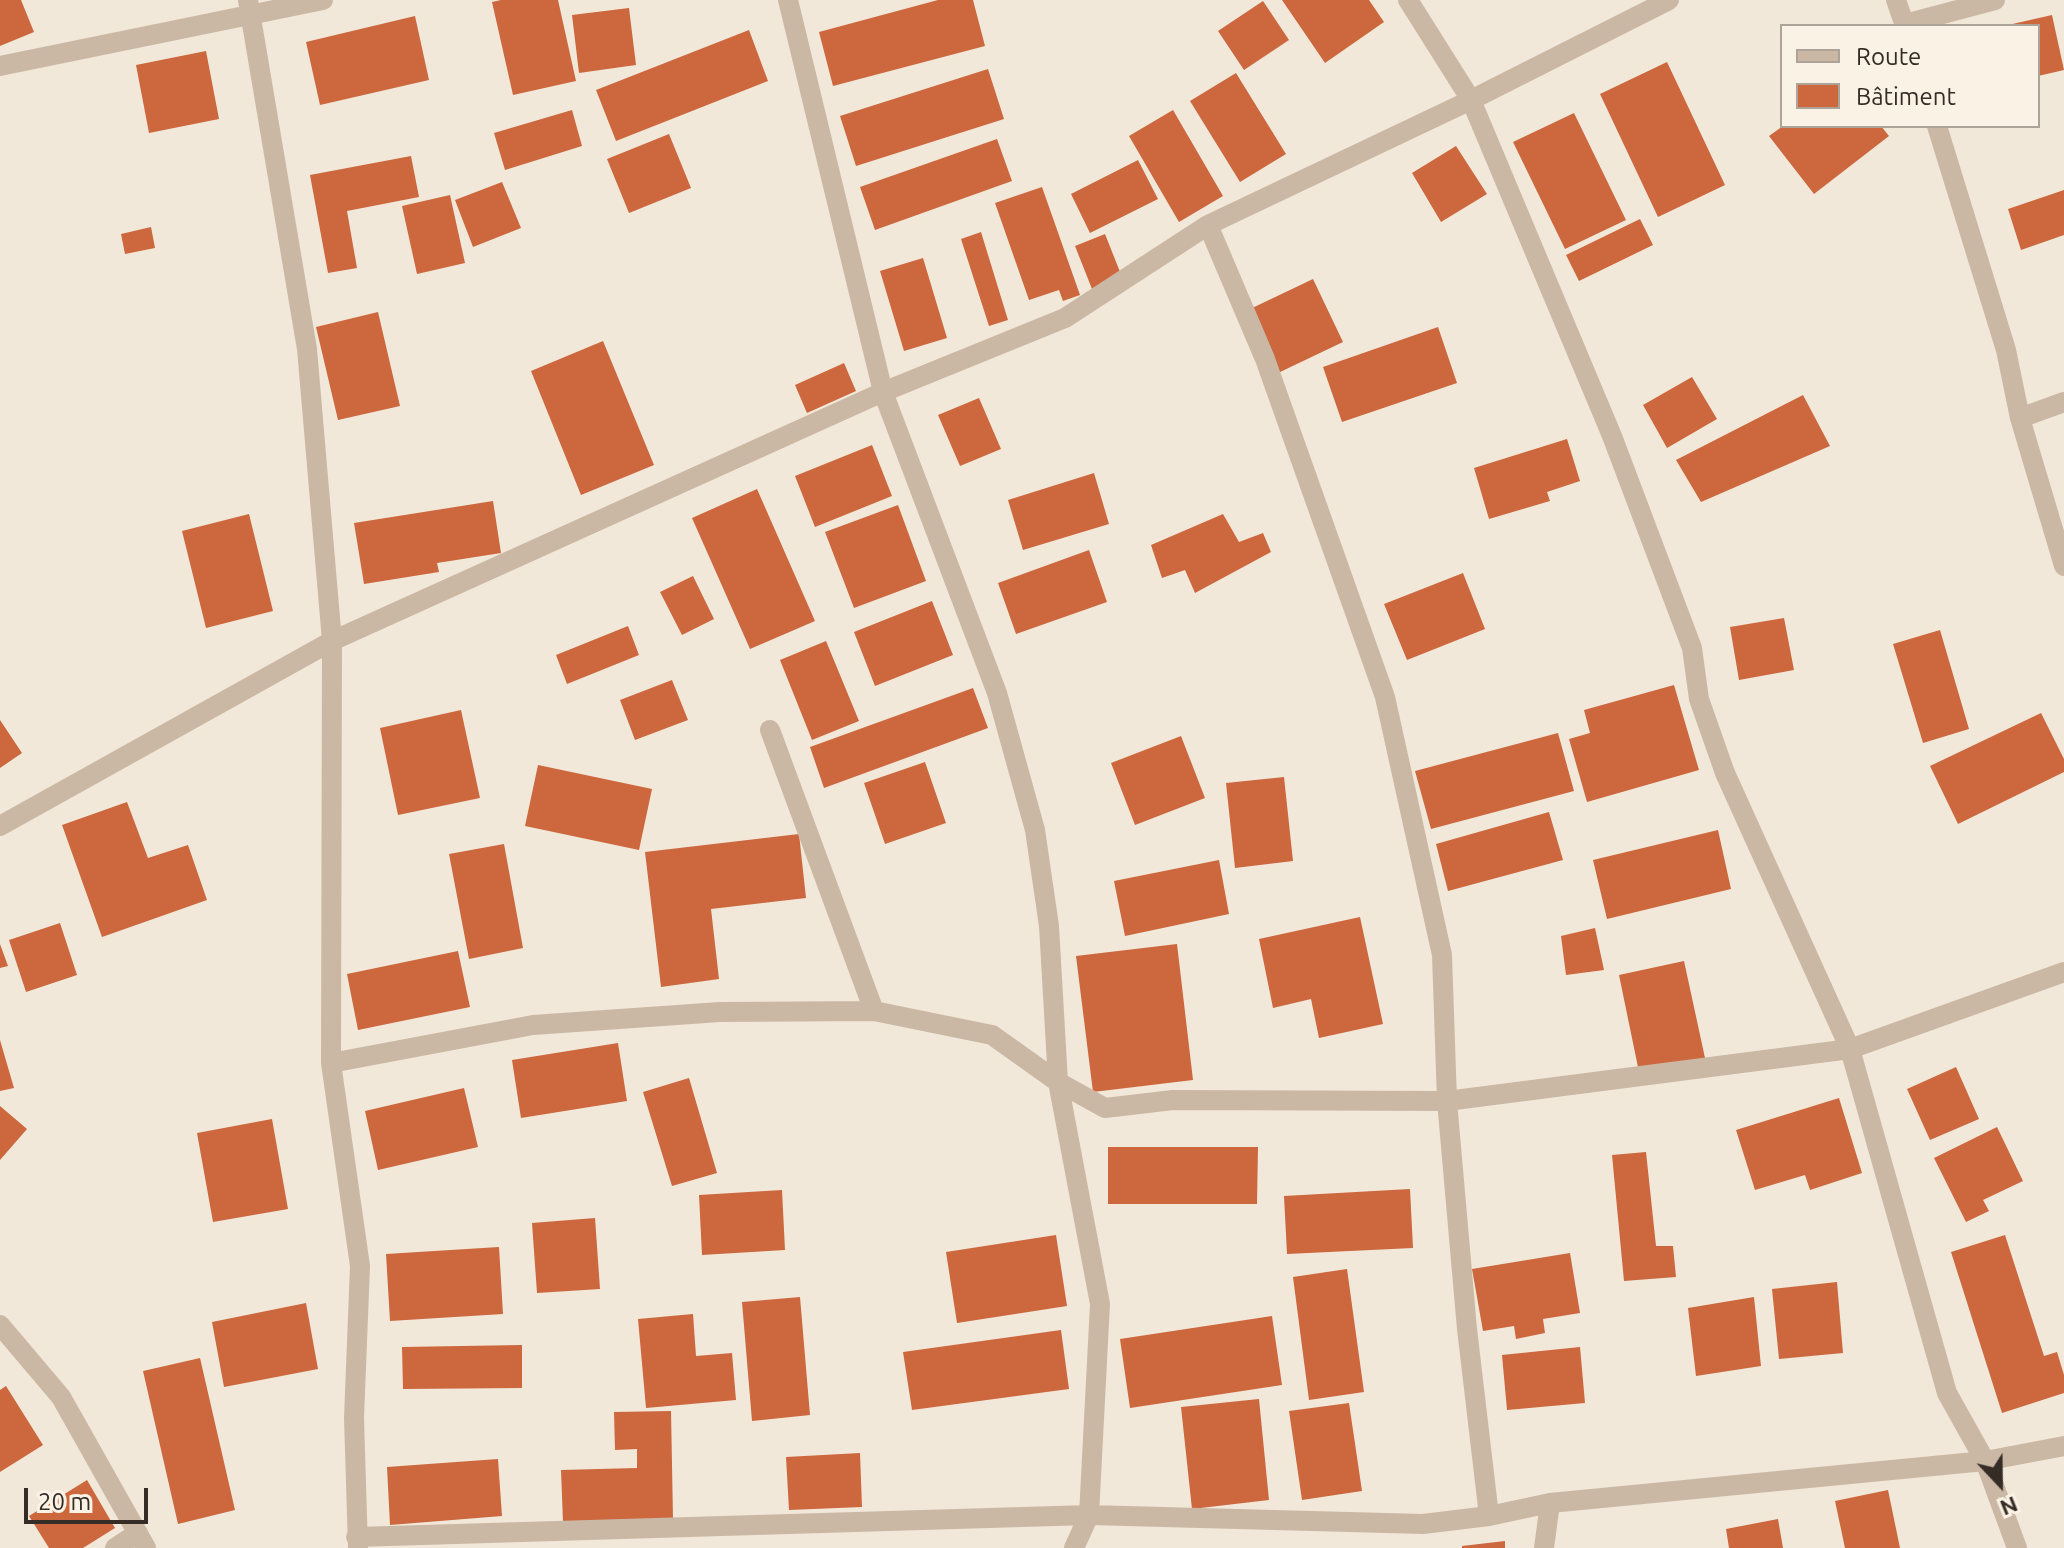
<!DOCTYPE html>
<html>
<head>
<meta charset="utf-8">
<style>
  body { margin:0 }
  #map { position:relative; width:2064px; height:1548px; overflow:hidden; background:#f2e8d9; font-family:Ubuntu,sans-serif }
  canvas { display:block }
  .legend { position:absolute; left:1780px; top:24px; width:260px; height:104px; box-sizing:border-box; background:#faf2e5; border:2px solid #aca399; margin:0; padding:10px 14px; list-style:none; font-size:24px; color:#362c26 }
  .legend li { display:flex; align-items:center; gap:16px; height:40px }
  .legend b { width:40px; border:2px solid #aca399 }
  .north { position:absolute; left:1960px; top:1444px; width:80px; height:80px; -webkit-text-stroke:6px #faf2e5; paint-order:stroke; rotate:158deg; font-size:22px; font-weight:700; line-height:32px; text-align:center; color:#362c26 }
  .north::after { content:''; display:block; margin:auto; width:28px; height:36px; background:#362c26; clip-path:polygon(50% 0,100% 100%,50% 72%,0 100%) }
  .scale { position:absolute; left:24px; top:1488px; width:124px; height:36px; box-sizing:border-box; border:4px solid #362c26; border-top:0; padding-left:10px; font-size:24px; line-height:28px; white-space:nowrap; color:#362c26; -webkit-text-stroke:6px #faf2e5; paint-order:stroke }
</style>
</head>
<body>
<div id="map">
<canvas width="2064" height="1548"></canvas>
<ul class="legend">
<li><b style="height:10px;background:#cbb8a4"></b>Route</li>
<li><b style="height:22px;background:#cc673e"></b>Bâtiment</li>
</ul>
<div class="north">N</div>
<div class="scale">20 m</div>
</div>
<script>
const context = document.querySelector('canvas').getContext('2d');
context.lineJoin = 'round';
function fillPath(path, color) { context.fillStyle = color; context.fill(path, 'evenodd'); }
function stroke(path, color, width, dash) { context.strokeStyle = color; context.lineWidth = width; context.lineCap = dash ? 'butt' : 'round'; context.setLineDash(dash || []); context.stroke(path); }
const building = new Path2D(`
  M0,0H21L34,32L0,46Z
  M501,0H558L576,81L513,95L492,2Z
  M938,0H973L985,46L833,86L819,32Z
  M1282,0H1369L1384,22L1325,63Z
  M1263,1L1289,40L1244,70L1218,31Z
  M629,8L636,65L579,73L572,15Z
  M2052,15L2064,70L2038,76V26L2008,25Z
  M415,16L429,80L320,105L306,42Z
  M749,30L768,81L616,141L596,90Z
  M206,51L219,119L149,133L136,65Z
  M1667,62L1725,185L1658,217L1600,94Z
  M988,69L1004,119L856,166L840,116Z
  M1236,73L1286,154L1240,182L1190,101Z
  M572,110L582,146L505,170L494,133Z
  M1173,110L1223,196L1179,222L1129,136Z
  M1574,113L1626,220L1565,249L1513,142Z
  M1783,126H1881L1889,136L1814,194L1769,136Z
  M669,134L691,188L629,213L607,159Z
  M997,139L1012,181L875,230L860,187Z
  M1456,146L1487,194L1441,222L1412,173Z
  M411,156L419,197L347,211L357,268L328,273L310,175Z
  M1138,160L1158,199L1090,233L1071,194Z
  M502,182L521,228L473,247L455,200Z
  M1042,187L1080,295L1063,301L1059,290L1029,300L995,203Z
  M2064,190V235L2021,250L2008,209Z
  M450,195L465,263L417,274L402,206Z
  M1640,219L1653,245L1579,281L1566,255Z
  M151,227L155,248L125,254L121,234Z
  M981,232L1008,320L989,326L961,239Z
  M1105,234L1122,277L1092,289L1075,246Z
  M923,258L947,338L904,351L880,271Z
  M1313,279L1343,342L1278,373L1248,310Z
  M378,312L400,406L338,420L316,327Z
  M1438,327L1457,383L1342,422L1323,367Z
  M603,341L654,465L581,495L531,371Z
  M844,363L856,391L807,413L795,385Z
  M1692,377L1717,419L1667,448L1643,405Z
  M1803,395L1830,446L1701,502L1676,460Z
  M979,398L1001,449L960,466L938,415Z
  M1567,439L1580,481L1547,492L1550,501L1489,519L1474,468Z
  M872,445L892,496L815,527L795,476Z
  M1094,473L1109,524L1023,550L1008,500Z
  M757,489L815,621L750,649L692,518Z
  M493,501L501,553L437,563L439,572L364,584L354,523Z
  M898,505L926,581L854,608L825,532Z
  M249,514L273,611L206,628L182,531Z
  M1223,514L1239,542L1263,533L1271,552L1195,593L1185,570L1162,578L1151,545Z
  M1089,550L1107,602L1016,634L998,583Z
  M1463,573L1485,629L1407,660L1384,604Z
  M693,576L714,619L682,635L660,592Z
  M932,601L953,655L875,686L854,632Z
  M1784,618L1794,670L1739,680L1730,627Z
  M628,626L639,655L567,684L556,655Z
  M1940,630L1969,729L1923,743L1893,644Z
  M826,641L859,721L812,740L780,660Z
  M672,680L688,720L635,740L620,700Z
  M1674,685L1699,770L1587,802L1569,739L1590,733L1584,710Z
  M973,688L988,728L824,788L810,747Z
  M461,710L480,798L398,815L380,728Z
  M2041,713L2064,759V772L1958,824L1930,766Z
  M0,720L22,753L0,768Z
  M1558,733L1574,791L1431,829L1415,771Z
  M1181,736L1205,798L1135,825L1111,763Z
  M925,762L946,823L885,844L864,783Z
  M538,765L652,789L639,850L525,826Z
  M1284,777L1293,861L1235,868L1226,783Z
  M127,802L148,858L188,845L207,900L102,937L62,825Z
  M1549,812L1563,860L1448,891L1436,844Z
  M1718,830L1731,889L1607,919L1593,860Z
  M799,834L806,898L711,909L719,979L661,987L645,852Z
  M504,844L523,948L469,959L449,854Z
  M1219,860L1229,914L1125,936L1114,881Z
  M1360,917L1383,1024L1319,1038L1311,999L1273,1008L1259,939Z
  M60,923L77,975L26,992L9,940Z
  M1595,928L1604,970L1566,975L1561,936Z
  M0,944L8,966L0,968Z
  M1177,944L1193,1080L1093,1092L1076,956Z
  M458,951L470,1007L358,1030L347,974Z
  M1684,961L1705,1058L1639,1072L1619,975Z
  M0,1040L14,1088L0,1091Z
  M618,1043L627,1101L521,1118L512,1060Z
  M1956,1067L1979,1119L1930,1140L1907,1089Z
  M689,1078L717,1173L672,1186L643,1092Z
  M464,1088L478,1147L378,1170L365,1111Z
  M1839,1098L1862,1173L1810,1190L1805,1175L1755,1190L1736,1130Z
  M0,1106L27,1129L0,1160Z
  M272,1119L288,1209L213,1222L197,1133Z
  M1997,1127L2023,1181L1983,1200L1989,1211L1966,1222L1934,1158Z
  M1108,1147H1258L1257,1204H1108Z
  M1646,1152L1656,1246H1673L1676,1277L1624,1281L1612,1155Z
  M1410,1189L1413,1248L1287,1254L1284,1196Z
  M782,1190L785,1250L702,1255L699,1195Z
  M595,1218L600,1289L537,1293L532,1223Z
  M1056,1235L1067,1306L957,1323L946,1252Z
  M2005,1235L2044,1356L2057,1352L2064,1375V1393L2002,1413L1951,1252Z
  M499,1247L503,1314L390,1321L386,1254Z
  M1570,1253L1580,1313L1543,1319L1545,1333L1516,1339L1514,1326L1483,1331L1472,1269Z
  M1347,1269L1364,1392L1309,1400L1293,1277Z
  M1837,1282L1843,1353L1779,1359L1772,1289Z
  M800,1297L810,1415L752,1421L742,1302Z
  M1754,1297L1761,1366L1696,1376L1688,1308Z
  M306,1303L318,1369L224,1387L212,1322Z
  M693,1314L696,1356L732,1353L736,1400L646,1408L638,1319Z
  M1272,1316L1282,1385L1130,1408L1120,1339Z
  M1061,1330L1069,1389L912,1410L903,1352Z
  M522,1345V1388L403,1389L402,1347Z
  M1580,1347L1585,1403L1507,1410L1502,1355Z
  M200,1358L235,1510L178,1524L143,1371Z
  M6,1386L43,1445L0,1472V1390Z
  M1259,1399L1269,1500L1192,1509L1181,1407Z
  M1349,1403L1362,1491L1302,1500L1289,1411Z
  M671,1411L673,1519L563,1522L561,1470L637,1468V1449L615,1450L614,1412Z
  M860,1453L862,1507L789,1510L786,1457Z
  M498,1459L502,1516L390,1525L387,1467Z
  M87,1480L115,1528L83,1548H49L29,1516Z
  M1888,1490L1900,1548H1845L1835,1501Z
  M1778,1519L1783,1548H1729L1726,1529Z
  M1505,1541V1548H1462V1546Z`);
const minor = new Path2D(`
  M248,0L307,349L332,641L331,1063L360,1266L354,1418L358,1548
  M788,0L883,392L997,693L1035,830L1049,926L1058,1082L1100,1304L1089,1515L1074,1548
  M1408,0L1471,100L1612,436L1692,648L1699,699L1725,773L1850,1049L1947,1393L1985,1461L2017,1548
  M1896,0L1905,26
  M1905,24L1995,0
  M0,66L323,0
  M1937,126L2006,350L2020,418L2064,566
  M1208,225L1265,359L1385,697L1442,955L1447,1101L1467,1329L1489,1516
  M2020,418L2064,402
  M770,730L874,1011
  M0,826L332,641L883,392L1065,318L1208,225L1471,100L1669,0
  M331,1063L533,1025L720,1012L874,1011L992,1035L1058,1082L1105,1108L1173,1100L1447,1101L1850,1049L2064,972
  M0,1325L61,1397L146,1548
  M356,1537L1089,1515L1423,1524L1489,1516L1550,1503L1985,1461L2064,1446
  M115,1548L138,1533
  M1544,1548L1550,1503`);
fillPath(building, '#cc673e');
stroke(minor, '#cbb8a4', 20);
</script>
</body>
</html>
